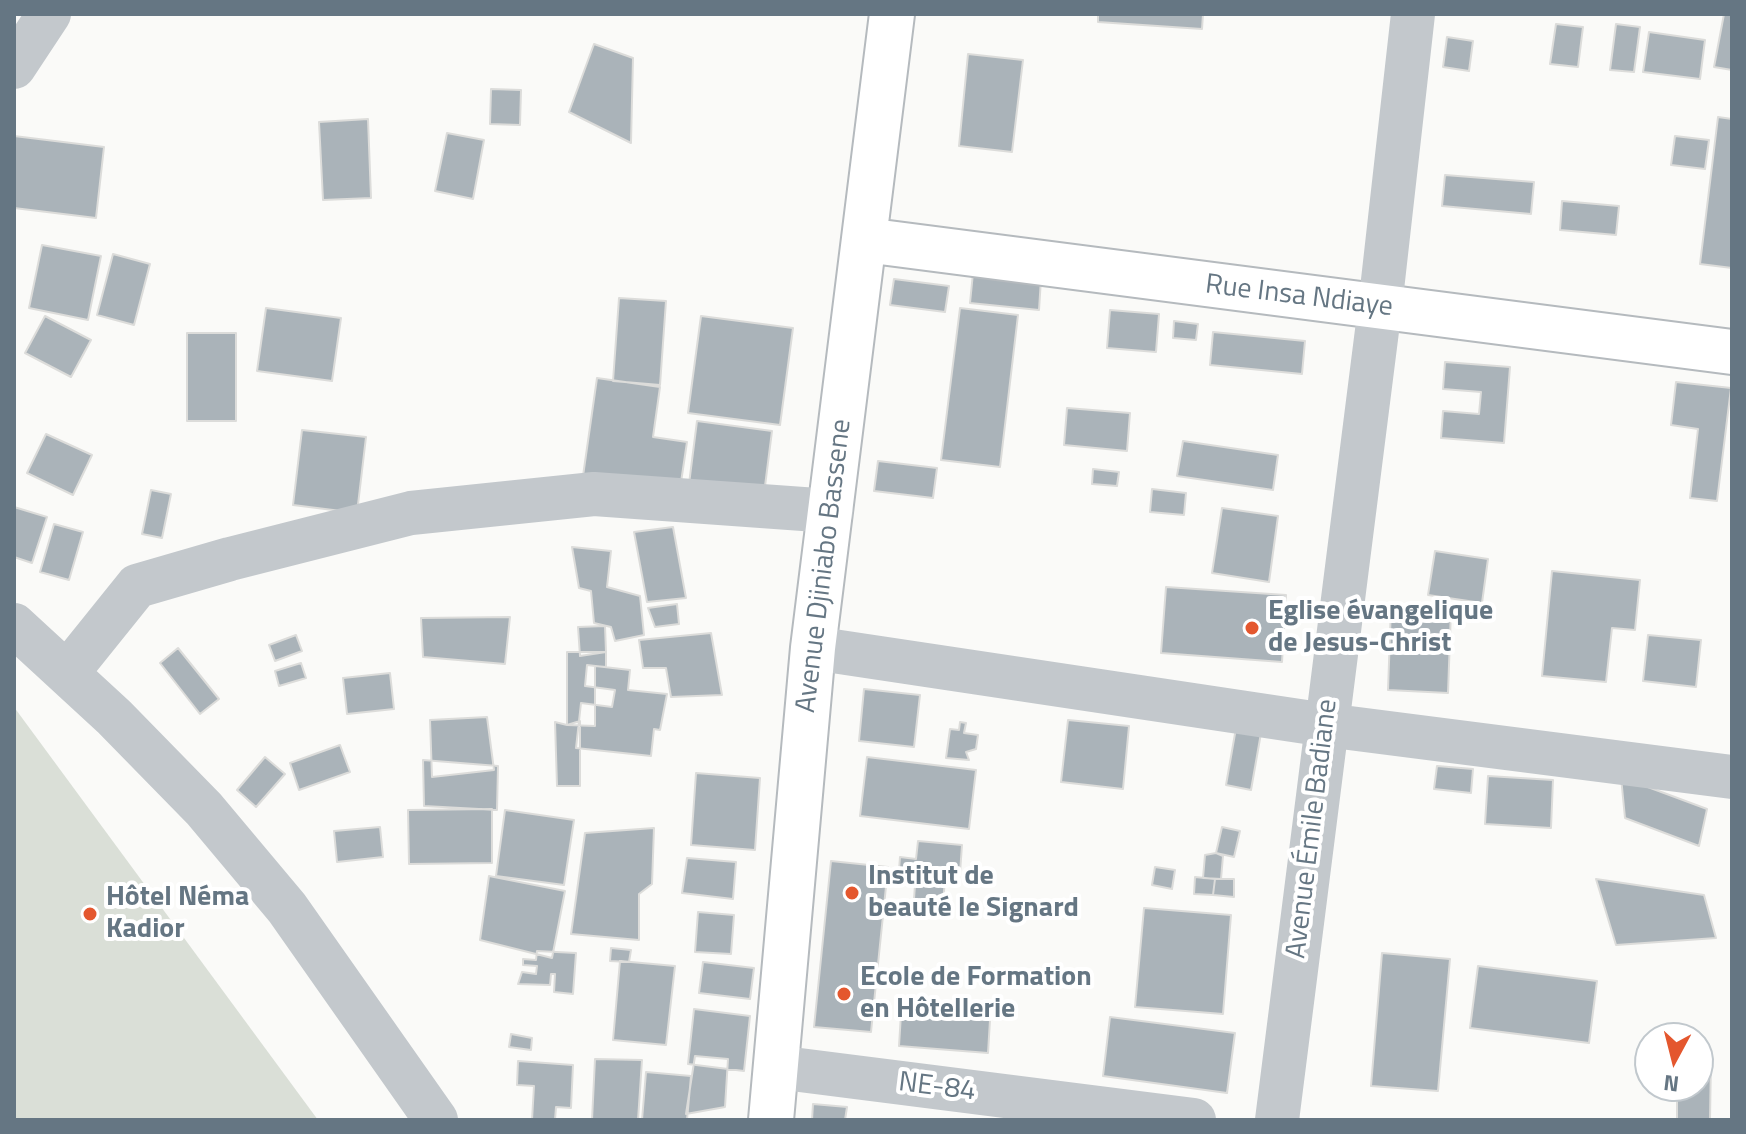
<!DOCTYPE html>
<html>
<head>
<meta charset="utf-8">
<style>
  body { margin:0 }
  #map { position:relative; width:1746px; height:1134px; overflow:hidden; background:#fafaf8; font-family:"Titillium Web",sans-serif }
  canvas { display:block }
  .frame { position:absolute; inset:0; border:16px solid #657683; pointer-events:none }
  .north { position:absolute; left:1634px; top:1022px; width:80px; height:80px; box-sizing:border-box; background:#fff; border:2px solid #c1c8cd; border-radius:50%; rotate:187deg; font-size:22px; font-weight:700; line-height:32px; text-align:center; color:#657683 }
  .north::after { content:''; display:block; margin:auto; width:28px; height:36px; background:#e4572e; clip-path:polygon(50% 0,100% 100%,50% 72%,0 100%) }
</style>
</head>
<body>
<div id="map">
<canvas width="1746" height="1134"></canvas>
<div class="frame"></div>
<div class="north">N</div>
</div>
<script>
const context = document.querySelector('canvas').getContext('2d');
context.lineJoin = 'round';
function fillPath(path, color) { context.fillStyle = color; context.fill(path, 'evenodd'); }
function stroke(path, color, width, dash) { context.strokeStyle = color; context.lineWidth = width; context.lineCap = dash ? 'butt' : 'round'; context.setLineDash(dash || []); context.stroke(path); }
function write(font, color, halo, rows, align = 'center') {
  context.font = font + ' "Titillium Web",sans-serif'; context.lineWidth = 8; context.setLineDash([]); context.textBaseline = 'middle'; context.strokeStyle = halo; context.fillStyle = color; for (const [text, x, y, turn = 0] of rows) {
    context.save(); context.translate(x, y); context.rotate((+turn || 0) * Math.PI / 180); context.textAlign = isNaN(turn) ? turn : align; if (halo) context.strokeText(text, 0, 0); context.fillText(text, 0, 0); context.restore();
  }
}
const green = new Path2D(`
  M14,707L318,1120H14Z`);
const building = new Path2D(`
  M1098,14H1203L1202,29L1098,22Z
  M1724,14H1732V70L1714,67Z
  M1556,24L1583,27L1578,67L1550,64Z
  M1616,24L1640,27L1634,72L1610,70Z
  M1649,32L1705,40L1700,79L1643,72Z
  M1447,37L1473,41L1469,71L1443,67Z
  M594,44L633,58L631,143L569,112Z
  M968,54L1023,60L1012,152L959,146Z
  M491,89L521,90L520,125L490,124Z
  M1718,117L1732,119V268L1700,264Z
  M368,119L371,198L323,200L319,122Z
  M447,133L484,140L473,199L435,191Z
  M14,136L104,147L96,218L14,208Z
  M1675,136L1709,140L1705,169L1671,165Z
  M1445,175L1534,182L1531,214L1442,206Z
  M1562,201L1619,206L1616,235L1560,230Z
  M42,245L101,256L88,320L29,308Z
  M113,254L150,264L134,325L97,315Z
  M973,273L1041,279L1039,310L970,303Z
  M894,279L949,286L945,312L890,305Z
  M619,298L666,301L660,385L613,381Z
  M266,308L341,318L332,381L257,371Z
  M960,308L1018,315L1000,467L941,460Z
  M1110,310L1159,314L1156,352L1107,348Z
  M45,316L91,340L71,377L25,353Z
  M701,316L793,328L780,425L688,413Z
  M1174,321L1198,324L1196,340L1173,338Z
  M1213,332L1305,341L1302,374L1210,365Z
  M187,333H236V421H187Z
  M1445,362L1510,367L1504,443L1441,438L1443,411L1479,414L1481,392L1443,389Z
  M597,378L660,387L653,437L687,442L680,489L583,476Z
  M1676,382L1731,388L1717,501L1690,498L1698,429L1671,425Z
  M1067,408L1130,413L1127,451L1064,445Z
  M697,421L772,431L764,494L689,484Z
  M302,430L366,437L357,513L293,505Z
  M46,434L92,455L73,495L27,473Z
  M1183,441L1278,455L1273,490L1177,476Z
  M878,461L937,468L933,498L874,491Z
  M1093,469L1119,472L1117,486L1092,484Z
  M1152,489L1186,493L1184,515L1150,512Z
  M151,490L171,494L162,538L142,534Z
  M14,507L47,517L32,563L14,557Z
  M1222,508L1278,516L1269,582L1212,573Z
  M54,524L83,532L69,580L40,572Z
  M673,527L686,598L647,602L634,532Z
  M572,547L611,551L607,587L640,596L644,635L615,641L611,627L594,623L591,591L579,588Z
  M1435,551L1488,559L1482,603L1428,595Z
  M1552,571L1640,580L1635,630L1612,628L1606,682L1542,676Z
  M1166,587L1286,595L1282,662L1161,653Z
  M677,604L679,624L655,627L648,608Z
  M1391,607L1451,610L1448,693L1388,690Z
  M510,617L505,664L423,657L421,618Z
  M605,626L606,652L580,656L578,627Z
  M711,633L722,695L671,697L666,668H643L639,640Z
  M296,635L302,651L275,661L269,645Z
  M1648,635L1701,640L1696,687L1643,681Z
  M178,648L219,699L200,714L160,663Z
  M567,652H606V667L595,666V726L567,725Z
  M301,663L306,678L279,686L275,671Z
  M587,665L630,670L628,690L667,694L660,730L654,729L651,756L576,748L581,703L612,707L615,690L585,686Z
  M390,673L394,709L347,714L343,678Z
  M864,689L920,695L914,747L859,741Z
  M487,717L494,770L432,777L430,720Z
  M1068,720L1129,726L1123,789L1061,782Z
  M580,721V786H557L555,722L567,725Z
  M960,722L966,723L964,733L978,735L976,749L966,752L969,760L946,758L950,729L959,730Z
  M1236,728L1261,733L1251,790L1226,785Z
  M340,745L350,772L299,790L290,763Z
  M265,757L285,774L256,807L237,790Z
  M867,757L976,770L969,829L860,816Z
  M423,760L498,766L497,810L424,806Z
  M1437,766L1473,769L1471,793L1434,789Z
  M696,773L760,778L755,850L691,845Z
  M1488,776L1553,780L1551,828L1485,824Z
  M1621,777L1707,809L1699,846L1625,818Z
  M492,809V863L409,864L408,810Z
  M505,810L574,820L564,885L496,876Z
  M380,827L383,857L337,862L334,831Z
  M1222,827L1240,831L1234,857L1216,853Z
  M654,828L652,884L639,894V940L571,934L585,833Z
  M918,841L962,845L960,873L946,871L943,901L914,899L916,871L899,870L900,857L916,859Z
  M1216,853L1223,856L1221,879L1203,878L1205,855Z
  M687,858L736,862L733,899L682,893Z
  M831,861L888,867L871,1032L814,1027Z
  M1155,867L1175,870L1172,889L1152,885Z
  M489,876L565,891L552,958L480,940Z
  M1195,877L1215,879L1213,895L1194,894Z
  M1215,879H1234V897L1213,895Z
  M1596,879L1704,895L1716,938L1616,945Z
  M1144,908L1231,915L1223,1014L1135,1007Z
  M698,912L734,915L731,954L695,952Z
  M611,948L631,950L629,962L610,961Z
  M537,951L576,953L573,994L554,992L555,974H551L550,985L518,984L522,972L536,974L537,966L523,965V959L536,960Z
  M1382,953L1450,959L1438,1091L1371,1086Z
  M620,961L675,966L666,1045L613,1040Z
  M703,962L754,968L750,999L699,993Z
  M1478,966L1597,981L1589,1043L1470,1028Z
  M694,1009L750,1016L744,1071L688,1064Z
  M901,1014L990,1020L988,1053L899,1046Z
  M1110,1017L1235,1033L1227,1093L1103,1076Z
  M511,1034L532,1038L531,1050L509,1047Z
  M695,1056L728,1059L725,1107L686,1114Z
  M595,1059L642,1060L638,1120H592Z
  M1698,1059H1711L1710,1120H1677V1086H1698Z
  M518,1061L573,1065L571,1108L556,1107L555,1120H532L534,1086L517,1085Z
  M646,1072L691,1076L687,1120H642Z
  M813,1104L847,1107L845,1120H812Z`);
const minor = new Path2D(`
  M14,67L49,14
  M14,625L114,717L204,809L287,908L436,1120
  M813,648L1326,725L1732,777
  M67,673L137,586L230,559L411,513L594,494L831,511
  M776,1067L1194,1120
  M1277,1120L1380,307L1413,14`);
const major = new Path2D(`
  M865,240L1732,352
  M771,1120L813,648L892,14`);
const markers = [
  [1252,628,8,"#e4572e"],
  [852,893,8,"#e4572e"],
  [90,914,8,"#e4572e"],
  [844,994,8,"#e4572e"]
];
const streetNames = [
  ["Rue Insa Ndiaye",1299,297,7],
  ["Avenue Djiniabo Bassene",825,566,-83],
  ["Avenue Émile Badiane",1313,829,-83],
  ["NE-84",937,1088,7]
];
const poiNames = [
  ["Eglise évangelique",1268,612],
  ["de Jesus-Christ",1268,644],
  ["Institut de",868,877],
  ["beauté le Signard",868,909],
  ["Hôtel Néma",106,898],
  ["Kadior",106,930],
  ["Ecole de Formation",860,978],
  ["en Hôtellerie",860,1010]
];
fillPath(green, '#dadfd7');
fillPath(building, '#aab3b9');
stroke(building, '#dcdcda', 2);
stroke(major, '#b5babe', 48);
stroke(minor, '#c3c8cc', 44);
stroke(major, '#fff', 44);
for (const [x, y, r, color] of markers) { const dot = new Path2D(); dot.arc(x, y, r, 0, 2 * Math.PI); context.fillStyle = color; context.fill(dot); stroke(dot, '#fff', 3); }
write('28px', '#657683', '#fff', streetNames);
write('bold 28px', '#657683', '#fff', poiNames, 'left');
</script>
</body>
</html>
